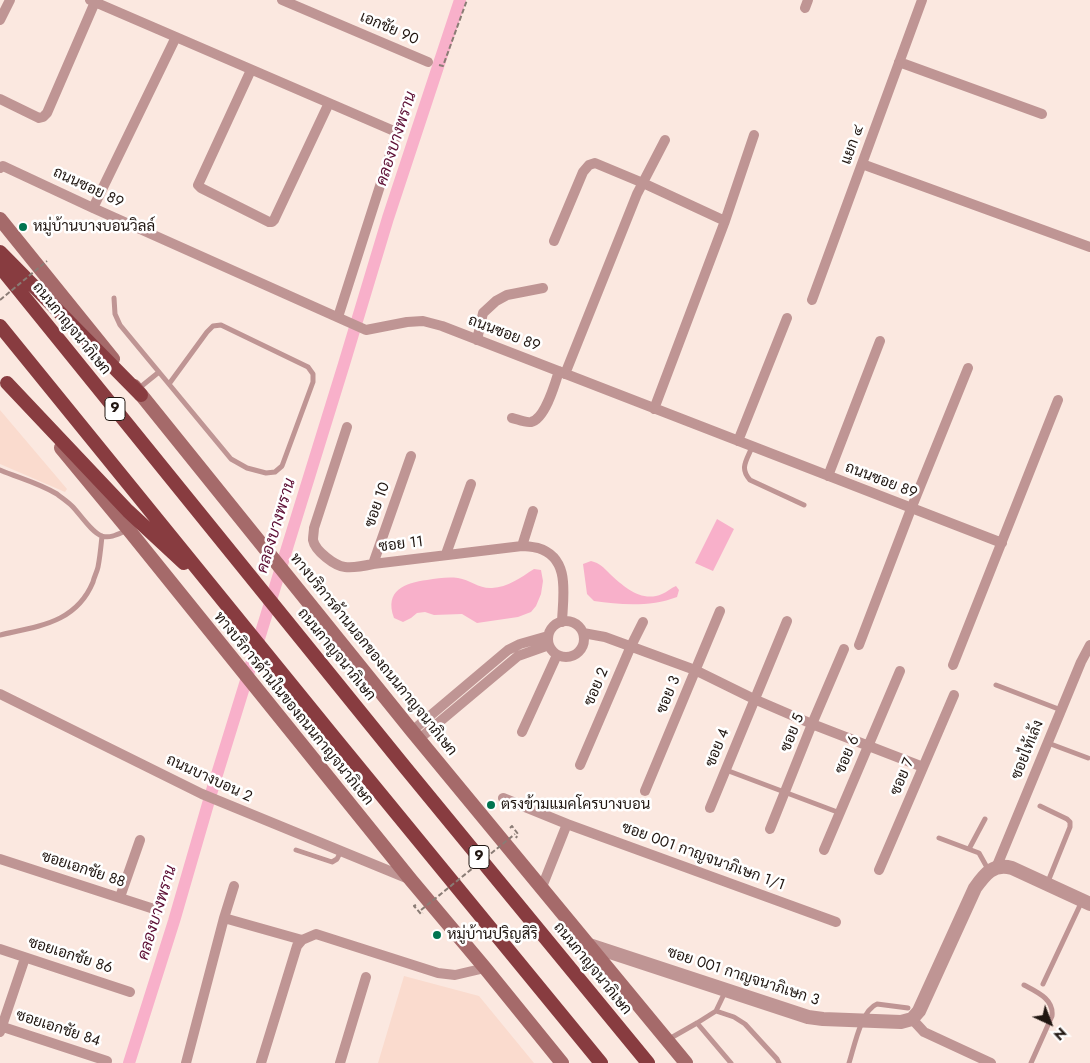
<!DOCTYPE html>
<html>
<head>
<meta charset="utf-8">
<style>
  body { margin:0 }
  #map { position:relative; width:1090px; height:1063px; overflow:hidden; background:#fbe8e0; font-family:Jost,sans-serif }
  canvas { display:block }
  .north { position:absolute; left:1025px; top:998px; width:50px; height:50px; -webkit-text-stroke:4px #fff; paint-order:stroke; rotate:137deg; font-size:14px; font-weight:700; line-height:20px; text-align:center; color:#201611 }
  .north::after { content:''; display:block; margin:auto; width:18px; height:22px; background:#201611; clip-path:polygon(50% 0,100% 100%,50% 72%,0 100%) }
</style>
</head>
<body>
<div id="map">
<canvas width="1090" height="1063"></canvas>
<div class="north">N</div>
</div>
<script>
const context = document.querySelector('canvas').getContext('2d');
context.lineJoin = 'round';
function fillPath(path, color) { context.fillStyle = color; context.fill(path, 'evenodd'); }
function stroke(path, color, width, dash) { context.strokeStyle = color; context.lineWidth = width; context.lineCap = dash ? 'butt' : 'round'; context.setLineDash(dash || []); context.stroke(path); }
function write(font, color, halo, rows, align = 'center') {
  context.font = font + ' Jost,Sarabun,sans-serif'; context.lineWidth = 5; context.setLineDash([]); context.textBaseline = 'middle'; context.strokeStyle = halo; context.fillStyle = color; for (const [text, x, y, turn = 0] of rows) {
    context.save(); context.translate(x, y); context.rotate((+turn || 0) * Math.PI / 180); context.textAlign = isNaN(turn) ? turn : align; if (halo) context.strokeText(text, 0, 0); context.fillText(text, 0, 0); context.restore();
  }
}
const built = new Path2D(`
  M0,410L67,489L65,492L0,464Z
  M404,976L479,996L534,1063H378Z`);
const water = new Path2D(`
  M717,519L734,529L713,571L695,563Z
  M591,561C600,563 604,568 610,574C624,587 642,603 662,594C667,592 671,588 676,586L679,590L677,597C651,607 621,605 594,601L587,594L583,564Z
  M534,569L541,570L543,581L541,594L536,606L531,612L518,617L477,623L462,614L434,615L425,612L417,613L411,618L403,622L394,618C384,590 405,583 427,580C438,578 448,577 458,578C470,580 480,589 492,588C508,587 520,578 534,569Z`);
const canal = new Path2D(`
  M129,1063L174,921L210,797L344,364L388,218L460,0`);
const path = new Path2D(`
  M439,65L443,66L467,0
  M510,828L512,826L518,834L516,838
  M416,905L414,906L421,914L423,913`);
const service = new Path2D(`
  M114,298L115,314L120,325L231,459L247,468L266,473L275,472L282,466L313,382V374L308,367L221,325L213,326L207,332L169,384
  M138,389L159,372
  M752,447C747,460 739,468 750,480L804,505
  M0,470C19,478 39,483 57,494C62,498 68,502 72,506C80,514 92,533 102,536C111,539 120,533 128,530
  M0,635C39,626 76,623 93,582C94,577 97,572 98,567C100,557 101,546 102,536
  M996,685L1061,710
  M1048,743L1088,758
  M726,770L840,813
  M1040,806L1067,819L1070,822V827L1047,884
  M939,838L979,853L989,871
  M969,849L985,819
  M296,850L332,862L337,859L341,851
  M1043,984L1082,901
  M1024,985C1037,992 1054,999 1052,1016L1031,1063
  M716,1011L726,990
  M697,1023L731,1063
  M669,1039L697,1023L716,1011L734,1017L745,1024L777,1059L779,1063
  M849,1063C854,1048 861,1010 877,1004L908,1008`);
const minor = new Path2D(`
  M90,0L394,131L396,133V136L338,317
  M282,0L428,62
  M805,8L808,0
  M0,20L10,0
  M899,62L1042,114
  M251,70L198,185L201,188L269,222H272L274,220L329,103
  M0,99L39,118L43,117L47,113L95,2
  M862,164L1090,247
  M0,168L3,166L93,208L366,330L407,322L423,321L442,326L1002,543
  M93,208L176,37
  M554,241L583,172L589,165L595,163L643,183L725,221
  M812,300L922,0
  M477,340L483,313L496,301L507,295L543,288
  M565,374L637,194L665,140
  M654,409L725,221L754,135
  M512,418C517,419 525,423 531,422C545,419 555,384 559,371
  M347,427L314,528C314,531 313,536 313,540C315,551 335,566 345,567C355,568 364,566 373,564L522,546C527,546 533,547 538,548C571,558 563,595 562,622
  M738,441L787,318
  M828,476L880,341
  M522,546L533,511
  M446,554L471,484
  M373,564L411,456
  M548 639a18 18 0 1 1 36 0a18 18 0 1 1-36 0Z
  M583,633L605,637L695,670L754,699L812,724L923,767
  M859,645L911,509L968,368
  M953,665L1058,400
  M0,694L202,794L409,879
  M412,731L508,650L520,644L548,636
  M522,732L557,655
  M419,739L518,656L549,645
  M580,765L631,646L643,622
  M645,791L720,611
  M503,798L567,824
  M710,808L787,621
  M770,829L812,724L844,649
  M824,850L900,671
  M0,859L157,910
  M996,868L1081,662L1090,645
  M879,870L954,695
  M542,887L567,824L836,922
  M120,897L140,840
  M224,918L302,940
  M0,949L130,992
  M912,1019L924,1032L991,1063
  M0,1026L107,1061
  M0,1032L25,958
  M186,1063L224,918L234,886
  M261,1063L297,946L302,940L316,934L438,973L455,975L485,968
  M340,1063L366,977`);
const tertiary = new Path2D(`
  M589,945L808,1017L823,1019L901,1022L912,1019L919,1011L975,888C985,874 993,863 1012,868L1090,904`);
const secondary = new Path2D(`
  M0,219L113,359
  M134,386L412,731L686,1063
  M61,448L128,529L411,880L485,968L562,1063`);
const trunk = new Path2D(`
  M0,252L141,395
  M0,267L404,766L648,1063
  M0,326L333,736L601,1063
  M7,383L128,511L184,563`);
const pathBridge = new Path2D(`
  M0,300L47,261
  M421,910L515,834`);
const markers = [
  [23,227,5,"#00744f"],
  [491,805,5,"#00744f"],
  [437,935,5,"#00744f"]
];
const shields = [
  [115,409,20],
  [479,857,20]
];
const shieldNames = [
  ["9",115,409],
  ["9",479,857]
];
const streetNames = [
  ["เอกชัย 90",389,29,23],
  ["แยก ๔",853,145,-70],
  ["ถนนซอย 89",88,188,25],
  ["ถนนกาญจนาภิเษก",71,329,51],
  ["ถนนซอย 89",504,334,21],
  ["ถนนซอย 89",881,481,21],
  ["ซอย 10",378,505,-70],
  ["ซอย 11",401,545,-7],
  ["ถนนกาญจนาภิเษก",336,655,51],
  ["ทางบริการด้านนอกของถนนกาญจนาภิเษก",373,655,51],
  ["ซอย 2",597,687,-67],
  ["ซอย 3",669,695,-68],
  ["ทางบริการด้านในของถนนกาญจนาภิเษก",293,709,51],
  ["ซอย 5",793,733,-68],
  ["ซอย 4",718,748,-68],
  ["ซอยไท้เล้ง",1028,750,-68],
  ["ซอย 6",848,755,-67],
  ["ซอย 7",903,777,-67],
  ["ถนนบางบอน 2",209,779,25],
  ["ซอย 001 กาญจนาภิเษก 1/1",703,857,20],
  ["ซอยเอกชัย 88",83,870,18],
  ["ซอยเอกชัย 86",70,956,18],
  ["ถนนกาญจนาภิเษก",592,969,51],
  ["ซอย 001 กาญจนาภิเษก 3",743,977,18],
  ["ซอยเอกชัย 84",58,1029,18]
];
const poiNames = [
  ["หมู่บ้านบางบอนวิลล์",33,227],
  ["ตรงข้ามแมคโครบางบอน",501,805],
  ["หมู่บ้านปริญสิริ",447,935]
];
const waterNames = [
  ["คลองบางพราน",397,139,-72],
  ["คลองบางพราน",277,526,-73],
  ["คลองบางพราน",158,913,-73]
];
fillPath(built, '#fadbce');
fillPath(water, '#f8b0ca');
stroke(canal, '#f8b0ca', 12);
stroke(path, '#8a7c75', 2, [5, 2.5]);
stroke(service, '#bf9594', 5);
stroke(minor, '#bf9594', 10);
stroke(tertiary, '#bf9594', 14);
stroke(secondary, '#a56a6a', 14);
stroke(trunk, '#883c40', 14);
stroke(pathBridge, '#8a7c75', 2, [5, 2.5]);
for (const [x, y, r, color] of markers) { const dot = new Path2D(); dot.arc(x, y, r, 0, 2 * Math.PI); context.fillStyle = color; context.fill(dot); stroke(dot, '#fff', 2); }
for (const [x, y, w] of shields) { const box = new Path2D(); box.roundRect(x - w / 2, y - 11.5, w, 23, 4); context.fillStyle = '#fff'; context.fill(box); stroke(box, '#201611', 1); }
write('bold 14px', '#201611', null, shieldNames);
write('15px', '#201611', '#fff', streetNames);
write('15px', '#201611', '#fff', poiNames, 'left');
write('italic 16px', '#5c0e34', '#fff', waterNames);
</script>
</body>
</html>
